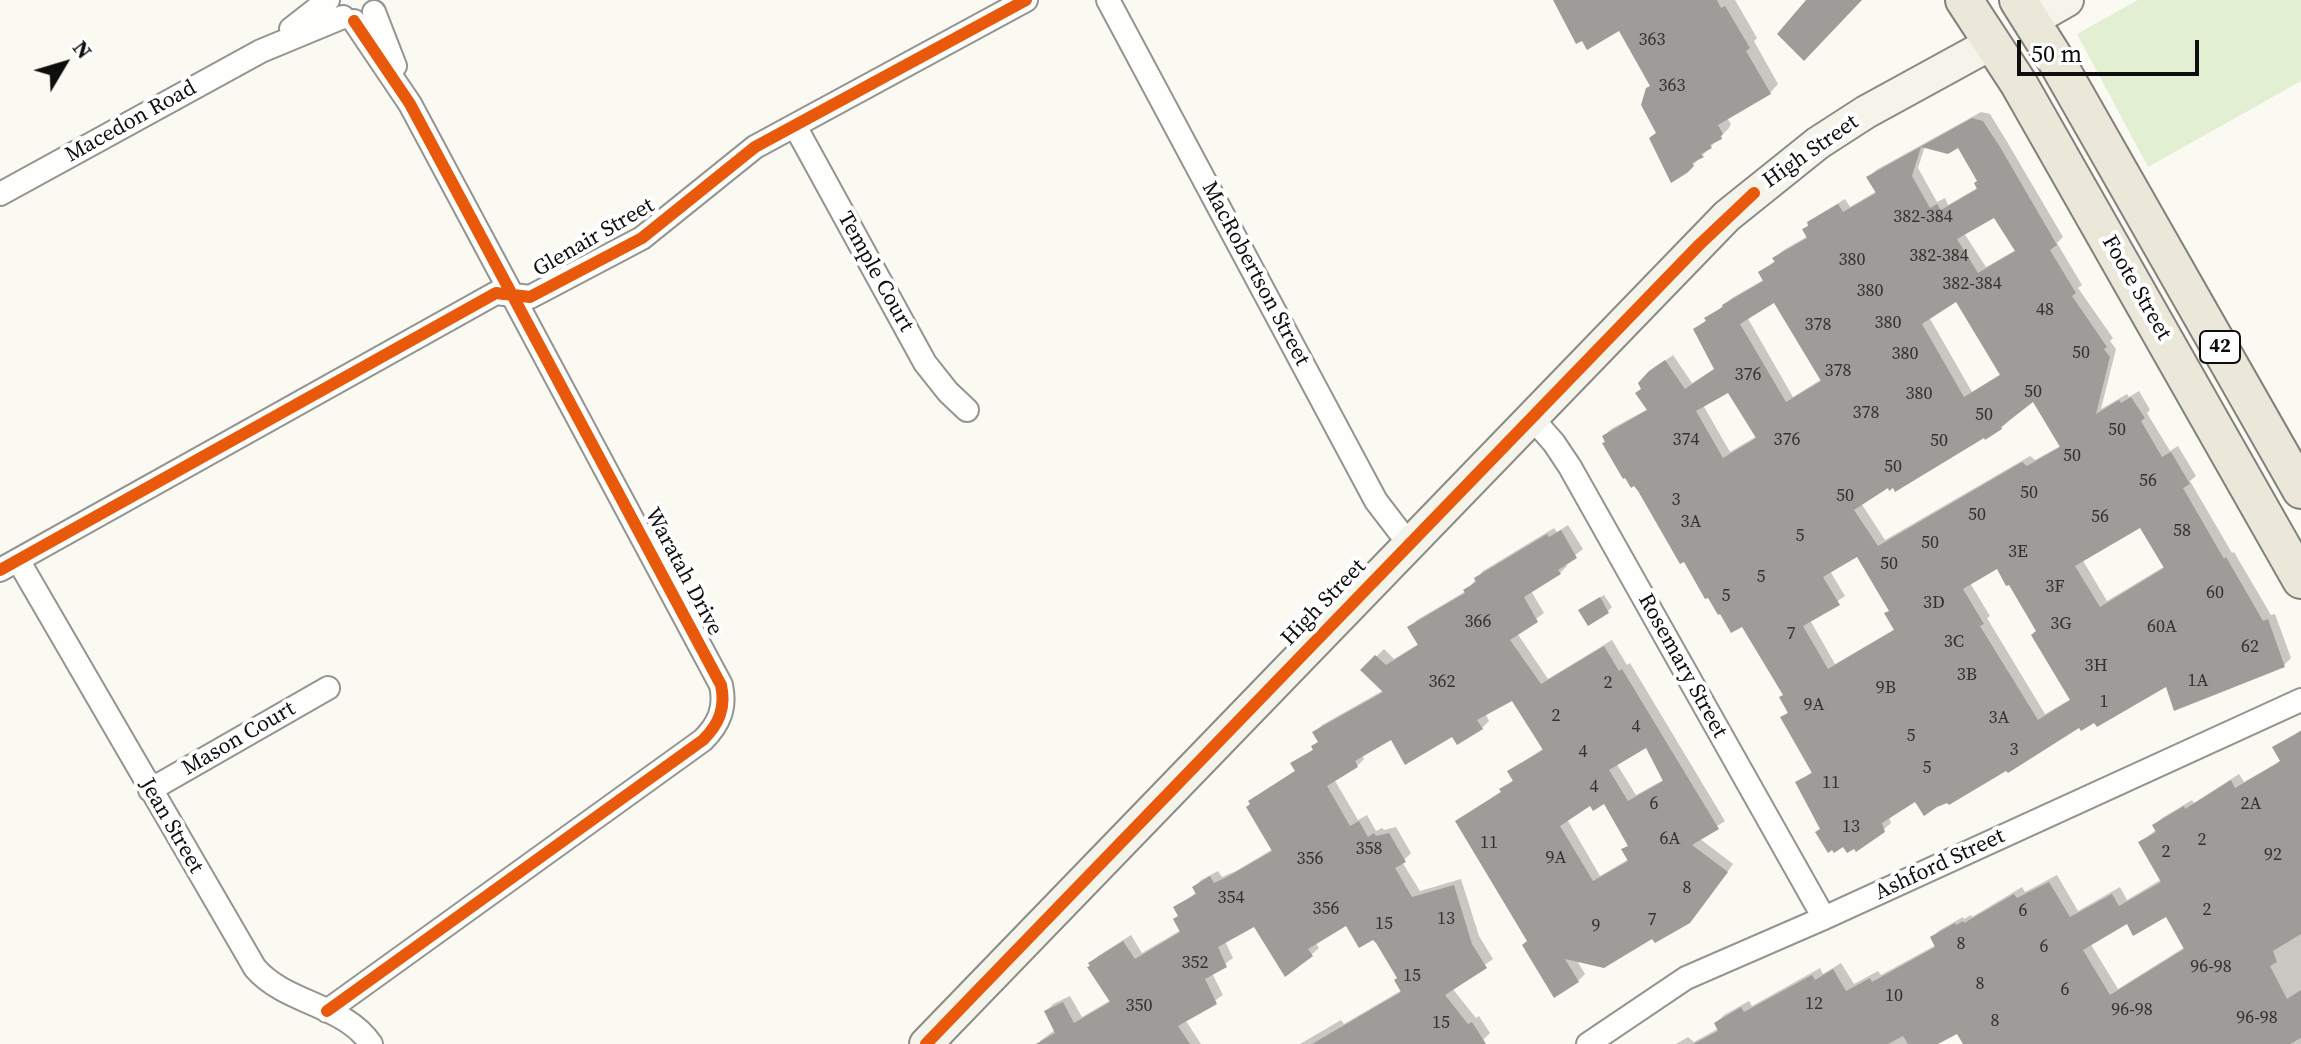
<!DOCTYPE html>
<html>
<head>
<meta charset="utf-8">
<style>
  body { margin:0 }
  #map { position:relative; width:2301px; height:1044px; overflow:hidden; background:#faf9f2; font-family:"Source Serif 4",serif }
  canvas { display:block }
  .north { position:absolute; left:24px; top:24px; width:80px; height:80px; -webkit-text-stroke:6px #fff; paint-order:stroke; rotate:52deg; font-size:22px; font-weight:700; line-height:32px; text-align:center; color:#0e0e0e }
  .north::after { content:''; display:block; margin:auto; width:28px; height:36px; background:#0e0e0e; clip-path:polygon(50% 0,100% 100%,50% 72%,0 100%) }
  .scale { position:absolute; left:2017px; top:40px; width:182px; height:36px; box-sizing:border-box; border:4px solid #0e0e0e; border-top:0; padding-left:10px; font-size:24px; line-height:28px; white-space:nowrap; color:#0e0e0e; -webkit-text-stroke:6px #fff; paint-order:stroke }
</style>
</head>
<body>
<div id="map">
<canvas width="2301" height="1044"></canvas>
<div class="north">N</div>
<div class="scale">50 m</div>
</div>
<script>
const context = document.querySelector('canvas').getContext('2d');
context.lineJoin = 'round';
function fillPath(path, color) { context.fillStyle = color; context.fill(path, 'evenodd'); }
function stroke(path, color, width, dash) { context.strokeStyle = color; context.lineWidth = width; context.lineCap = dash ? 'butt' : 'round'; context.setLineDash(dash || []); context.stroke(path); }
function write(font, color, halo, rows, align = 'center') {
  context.font = font + ' "Source Serif 4",serif'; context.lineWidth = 8; context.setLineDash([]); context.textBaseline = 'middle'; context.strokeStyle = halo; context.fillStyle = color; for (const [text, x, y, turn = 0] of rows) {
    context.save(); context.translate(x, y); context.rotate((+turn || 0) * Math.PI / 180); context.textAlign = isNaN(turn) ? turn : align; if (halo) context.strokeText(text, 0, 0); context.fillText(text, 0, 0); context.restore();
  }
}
const green = new Path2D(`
  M2138,0H2301V81L2148,167L2077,34Z`);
const shadow = new Path2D(`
  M1554,0H1735L1757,38L1754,41L1778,84L1770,93L1727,118L1731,124L1729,128L1693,165L1658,131L1652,85L1620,28Z
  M1981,112L1990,114L2006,140L2063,237L2057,243L2082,285L2078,288L2113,338L2110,341L2116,349L2101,409L2127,394L2129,397L2139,391L2150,410L2147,413L2170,451L2178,446L2196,476L2190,481L2232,553L2234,552L2271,615L2275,614L2291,658L2284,665L2167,684L2095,721L2080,725L2007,768L1916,799L1889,817L1891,823L1883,830L1822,828L1798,783L1813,771L1783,718L1789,711L1785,694L1743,624L1639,490L1604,436L1611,429L1648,409L1643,388L1652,370L1673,355L1692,383L1716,368L1696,329L1732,298L1765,279L1761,272L1776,260L1775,258L1782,251L1808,236L1810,223L1817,216L1845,199L1850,207L1877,191L1869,177L1876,170ZM1925,146H1959L1979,180V187L1948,205L1945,198L1937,202L1918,168ZM1995,216L2016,250L1986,267L1964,233ZM1775,300L1822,379L1793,397L1747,317ZM1957,300L2001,374L1972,392L1929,317ZM1729,391L1757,436L1730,452L1703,405ZM2033,399L2062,445L2035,460L2030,456L1885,540L1861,503L1889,485L2001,428ZM2141,525L2165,566L2107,601L2082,559ZM1858,555L1890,610L1895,629L1835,664L1810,620L1845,596L1830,571ZM1997,566L2010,582L2038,631L2071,699L2045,714L1987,618L1990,616L1970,583Z
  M1568,525L1583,549L1565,563L1567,566L1560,573L1531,591L1544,613L1517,633L1548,679L1612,640L1627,665L1630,663L1725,821L1699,838L1733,864L1697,913L1653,936L1576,959L1585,974L1578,981L1529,941L1458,821L1502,791L1514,779L1509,772L1544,748L1513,698L1485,713L1489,721L1482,728L1453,734L1391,737L1362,755L1364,759L1357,766L1334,779L1358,820L1367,815L1376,831L1382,828L1384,830L1396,827L1411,853L1402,862L1420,891L1461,879L1479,936L1493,959L1452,988L1476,1018L1479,1016L1490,1033L1483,1040L1477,1044H1300L1341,1020L1344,1024L1402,990L1399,977L1373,937L1347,923L1315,942L1319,948L1311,955L1255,924L1225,941L1233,958L1212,973L1223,995L1186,1021L1201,1044H1041L1040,1041L1056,1029L1046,1011L1053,1004L1070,996L1082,1017L1111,1000L1091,963L1098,956L1131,935L1142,953L1181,930L1180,915L1176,908L1197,892L1194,888L1201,880L1218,871L1222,877L1236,871L1273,849L1251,801L1296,770L1293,764L1315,748L1320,741L1315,732L1322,725L1384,690L1363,670L1384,649L1394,659L1420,643L1410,627L1417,620L1466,591L1483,571L1554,528L1557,532ZM1647,745L1665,779L1636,795L1616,763ZM1605,802L1629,844L1624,850L1629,859L1600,876L1567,819L1590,804Z
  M1604,595L1612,607L1608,611L1585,606Z
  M2301,730V1044H1965L1957,1031L1934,1044H1676L1688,1037L1694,1042L1719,1028L1716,1023L1724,1015L1749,1001L1752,1006L1820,968L1823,974L1841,963L1854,984L1878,971L1881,975L1936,945L1932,937L1940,930L1963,917L1964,919L1971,915L1972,917L2022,887L2025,892L2057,875L2078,911L2120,887L2127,900L2162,879L2141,842L2157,829L2155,825L2162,818L2192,800L2194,803L2239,774L2244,782L2282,760L2275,748ZM2167,915L2185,947L2118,989L2090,943L2127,921Z`);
const building = new Path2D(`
  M1553,0H1717L1721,8L1725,6L1750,48L1746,51L1771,94L1718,125L1723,134L1721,136L1722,139L1710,145L1712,148L1701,154L1704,157L1692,163L1694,166L1687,173L1671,183L1649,138L1656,133L1641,105L1646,88L1650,86L1619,31L1587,50L1582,41L1576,44Z
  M1806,0H1862L1804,61L1777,34Z
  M1972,118L1983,121L2000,147L2057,245L2050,250L2076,293L2072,296L2107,347L2104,349L2110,357L2096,414L2119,400L2121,403L2131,397L2145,418L2141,421L2162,457L2171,452L2190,484L2183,488L2224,559L2226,557L2263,621L2268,619L2285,667L2174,711L2166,687L2097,727L2094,723L2081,731L2079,728L2008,773L2006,771L1949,805L1947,803L1937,807L1924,816L1915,802L1882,823L1885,832L1856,852L1854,849L1847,853L1843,847L1834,853L1832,850L1828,853L1815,832L1820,829L1795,782L1812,773L1780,717L1788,713L1779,697L1783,695L1742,627L1731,633L1720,614L1718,615L1708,598L1705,599L1684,562L1680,564L1638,491L1634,486L1631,488L1625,478L1623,479L1602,443L1605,442L1602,436L1647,410L1635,393L1641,389L1638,383L1649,371L1665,360L1685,389L1714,369L1693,329L1706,321L1704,318L1723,307L1722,305L1763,281L1758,272L1775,262L1772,258L1807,238L1802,229L1808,226L1807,222L1838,204L1843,212L1876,193L1866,177ZM1921,147L1948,154L1958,148L1977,181L1974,183L1977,189L1941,210L1937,204L1930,208L1912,176ZM1994,218L2015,251L1978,273L1957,239ZM1956,302L2000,375L1964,397L1922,324ZM1774,303L1821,381L1786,402L1740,324ZM1728,393L1756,438L1723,458L1696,411ZM2033,402L2060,447L2027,466L2022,462L1878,546L1854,510L1888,488L1889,491L1893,488L1895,492L1984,438L1985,440L2002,429L2001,427ZM2140,528L2164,568L2100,607L2075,566ZM1857,557L1889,611L1884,613L1894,630L1828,669L1803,626L1840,605L1823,577ZM1997,569L2006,586L2009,585L2036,631L2031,635L2070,700L2038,720L1980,626L1984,624L1963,589Z
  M1561,530L1577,558L1558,570L1561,574L1524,597L1538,622L1510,640L1541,684L1604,646L1619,671L1622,669L1719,829L1692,845L1728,872L1690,923L1655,943L1652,939L1604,968L1565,959L1579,982L1554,998L1522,945L1527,941L1455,821L1501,792L1499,789L1513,781L1507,771L1543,750L1512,701L1477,720L1483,729L1457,745L1452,737L1405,765L1391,740L1355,761L1358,767L1327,786L1350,826L1359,821L1368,837L1374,833L1376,836L1389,833L1406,862L1395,868L1412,897L1454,885L1472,944L1487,968L1445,995L1468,1024L1472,1022L1486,1044H1312L1401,992L1394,980L1397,978L1376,943L1373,940L1359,948L1346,926L1308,949L1313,956L1285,977L1254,927L1218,947L1227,967L1205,979L1217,1004L1178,1026L1190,1044H1036L1055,1033L1044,1011L1063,1002L1074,1023L1110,1002L1087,967L1090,966L1088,963L1123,941L1135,959L1180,932L1173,919L1178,916L1173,907L1196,894L1192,887L1210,876L1214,883L1227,877L1272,851L1246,807L1250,804L1248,801L1295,771L1290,763L1313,750L1311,746L1318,742L1312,732L1383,692L1360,670L1375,655L1386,665L1418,645L1407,627L1465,593L1463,590L1476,582L1474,578L1547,534L1549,537ZM1646,748L1663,781L1628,801L1609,770ZM1604,804L1628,846L1621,849L1628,861L1593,881L1560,826L1590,806L1593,811Z
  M1600,597L1609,613L1588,626L1578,610Z
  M2301,731V934L2273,951L2277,962L2270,966L2287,999L2301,990V1038L2290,1044H1963L1957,1034L1938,1044H1908L1903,1036L1888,1044H1693L1718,1031L1714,1023L1741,1007L1744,1012L1812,975L1815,980L1833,969L1846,991L1870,978L1872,982L1935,947L1930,937L1955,923L1956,925L1963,921L1964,923L2014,894L2017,898L2049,882L2070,917L2112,894L2119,906L2161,882L2138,842L2156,832L2152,825L2184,806L2185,809L2231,780L2235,788L2276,764L2280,761L2272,747ZM2166,917L2184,949L2110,995L2083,950L2127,924L2133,936Z`);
const street = new Path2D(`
  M1108,0L1376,501L1409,544
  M374,12L395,66
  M291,29L328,0
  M795,126L925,363L948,392L967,410
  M0,194L261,51L343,17
  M1532,418L1554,443L1570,467L1824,918
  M18,560L255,968C286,1004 344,1004 371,1044
  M0,570L496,293L530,297L642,238L755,147L1026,0
  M150,790L328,688
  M327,1011L703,740C719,724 726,708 721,685L410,104L354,21
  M1588,1044L1686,978L1824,918L2301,700`);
const secondary = new Path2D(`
  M2032,20L2067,0
  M926,1044L1727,216L1818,143L1866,112L1992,43`);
const primary = new Path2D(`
  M1964,0L2019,84L2301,580
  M2018,0L2057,62L2301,490`);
const cycleway = new Path2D(`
  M0,570L496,293L530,297L642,238L755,147L1026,0
  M327,1011L703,740C719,724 726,708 721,685L410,104L354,21
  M926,1044L1699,245L1754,193`);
const numberNames = [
  ["363",1652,40],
  ["363",1672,86],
  ["382-384",1923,217],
  ["382-384",1939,256],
  ["380",1852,260],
  ["382-384",1972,284],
  ["380",1870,291],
  ["48",2045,310],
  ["380",1888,323],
  ["378",1818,325],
  ["50",2081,353],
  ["380",1905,354],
  ["378",1838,371],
  ["376",1748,375],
  ["50",2033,392],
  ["380",1919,394],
  ["378",1866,413],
  ["50",1984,415],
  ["50",2117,430],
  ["374",1686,440],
  ["376",1787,440],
  ["50",1939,441],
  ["50",2072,456],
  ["50",1893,467],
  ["56",2148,481],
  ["50",2029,493],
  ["50",1845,496],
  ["3",1676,500],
  ["50",1977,515],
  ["56",2100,517],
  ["3A",1691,522],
  ["58",2182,531],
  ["5",1800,536],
  ["50",1930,543],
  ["3E",2018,552],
  ["50",1889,564],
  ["5",1761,577],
  ["3F",2055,587],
  ["60",2215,593],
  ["5",1726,596],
  ["3D",1934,603],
  ["366",1478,622],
  ["3G",2061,624],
  ["60A",2162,627],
  ["7",1791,634],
  ["3C",1954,642],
  ["62",2250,647],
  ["3H",2096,666],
  ["3B",1967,675],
  ["1A",2198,681],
  ["362",1442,682],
  ["2",1608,683],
  ["9B",1886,688],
  ["1",2104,702],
  ["9A",1814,705],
  ["2",1556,716],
  ["3A",1999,718],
  ["4",1636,727],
  ["5",1911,736],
  ["3",2014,750],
  ["4",1583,752],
  ["5",1927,768],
  ["11",1831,783],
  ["4",1594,787],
  ["6",1654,804],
  ["2A",2251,804],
  ["13",1851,827],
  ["6A",1670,839],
  ["2",2202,840],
  ["11",1489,843],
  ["358",1369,849],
  ["2",2166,852],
  ["92",2273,855],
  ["9A",1556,858],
  ["356",1310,859],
  ["8",1687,888],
  ["354",1231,898],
  ["356",1326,909],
  ["2",2207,910],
  ["6",2023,911],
  ["13",1446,919],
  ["7",1652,920],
  ["15",1384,924],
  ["9",1596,926],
  ["8",1961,944],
  ["6",2044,947],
  ["352",1195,963],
  ["96-98",2211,967],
  ["15",1412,976],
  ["8",1980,984],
  ["6",2065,990],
  ["10",1894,996],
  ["12",1814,1004],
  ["350",1139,1006],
  ["96-98",2132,1010],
  ["96-98",2257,1018],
  ["8",1995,1021],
  ["15",1441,1023]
];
const shields = [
  [2220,347,40]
];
const shieldNames = [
  ["42",2220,347]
];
const streetNames = [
  ["Macedon Road",131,122,-29],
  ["High Street",1811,152,-35],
  ["Glenair Street",594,238,-30],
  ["Temple Court",875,272,61],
  ["MacRobertson Street",1255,274,62],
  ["Foote Street",2136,288,60],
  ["Waratah Drive",683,572,62],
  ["High Street",1324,603,-46],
  ["Rosemary Street",1682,666,61],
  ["Mason Court",239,739,-30],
  ["Jean Street",171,826,60],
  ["Ashford Street",1940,865,-25]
];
fillPath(green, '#e2efd3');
fillPath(shadow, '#0003');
fillPath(building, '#9e9c98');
stroke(street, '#949491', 26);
stroke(secondary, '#8b8a87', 36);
stroke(primary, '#82817e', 40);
stroke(street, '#fefefd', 22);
stroke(secondary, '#f4f4ea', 32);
stroke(primary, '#ebe7d9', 36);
stroke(cycleway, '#e8590c', 12);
write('18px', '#323230', null, numberNames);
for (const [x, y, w] of shields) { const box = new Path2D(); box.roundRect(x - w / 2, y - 16, w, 32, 6); context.fillStyle = '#fff'; context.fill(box); stroke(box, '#0e0e0e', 2); }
write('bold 20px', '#0e0e0e', null, shieldNames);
write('22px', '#0e0e0e', '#fff', streetNames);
</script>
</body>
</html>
